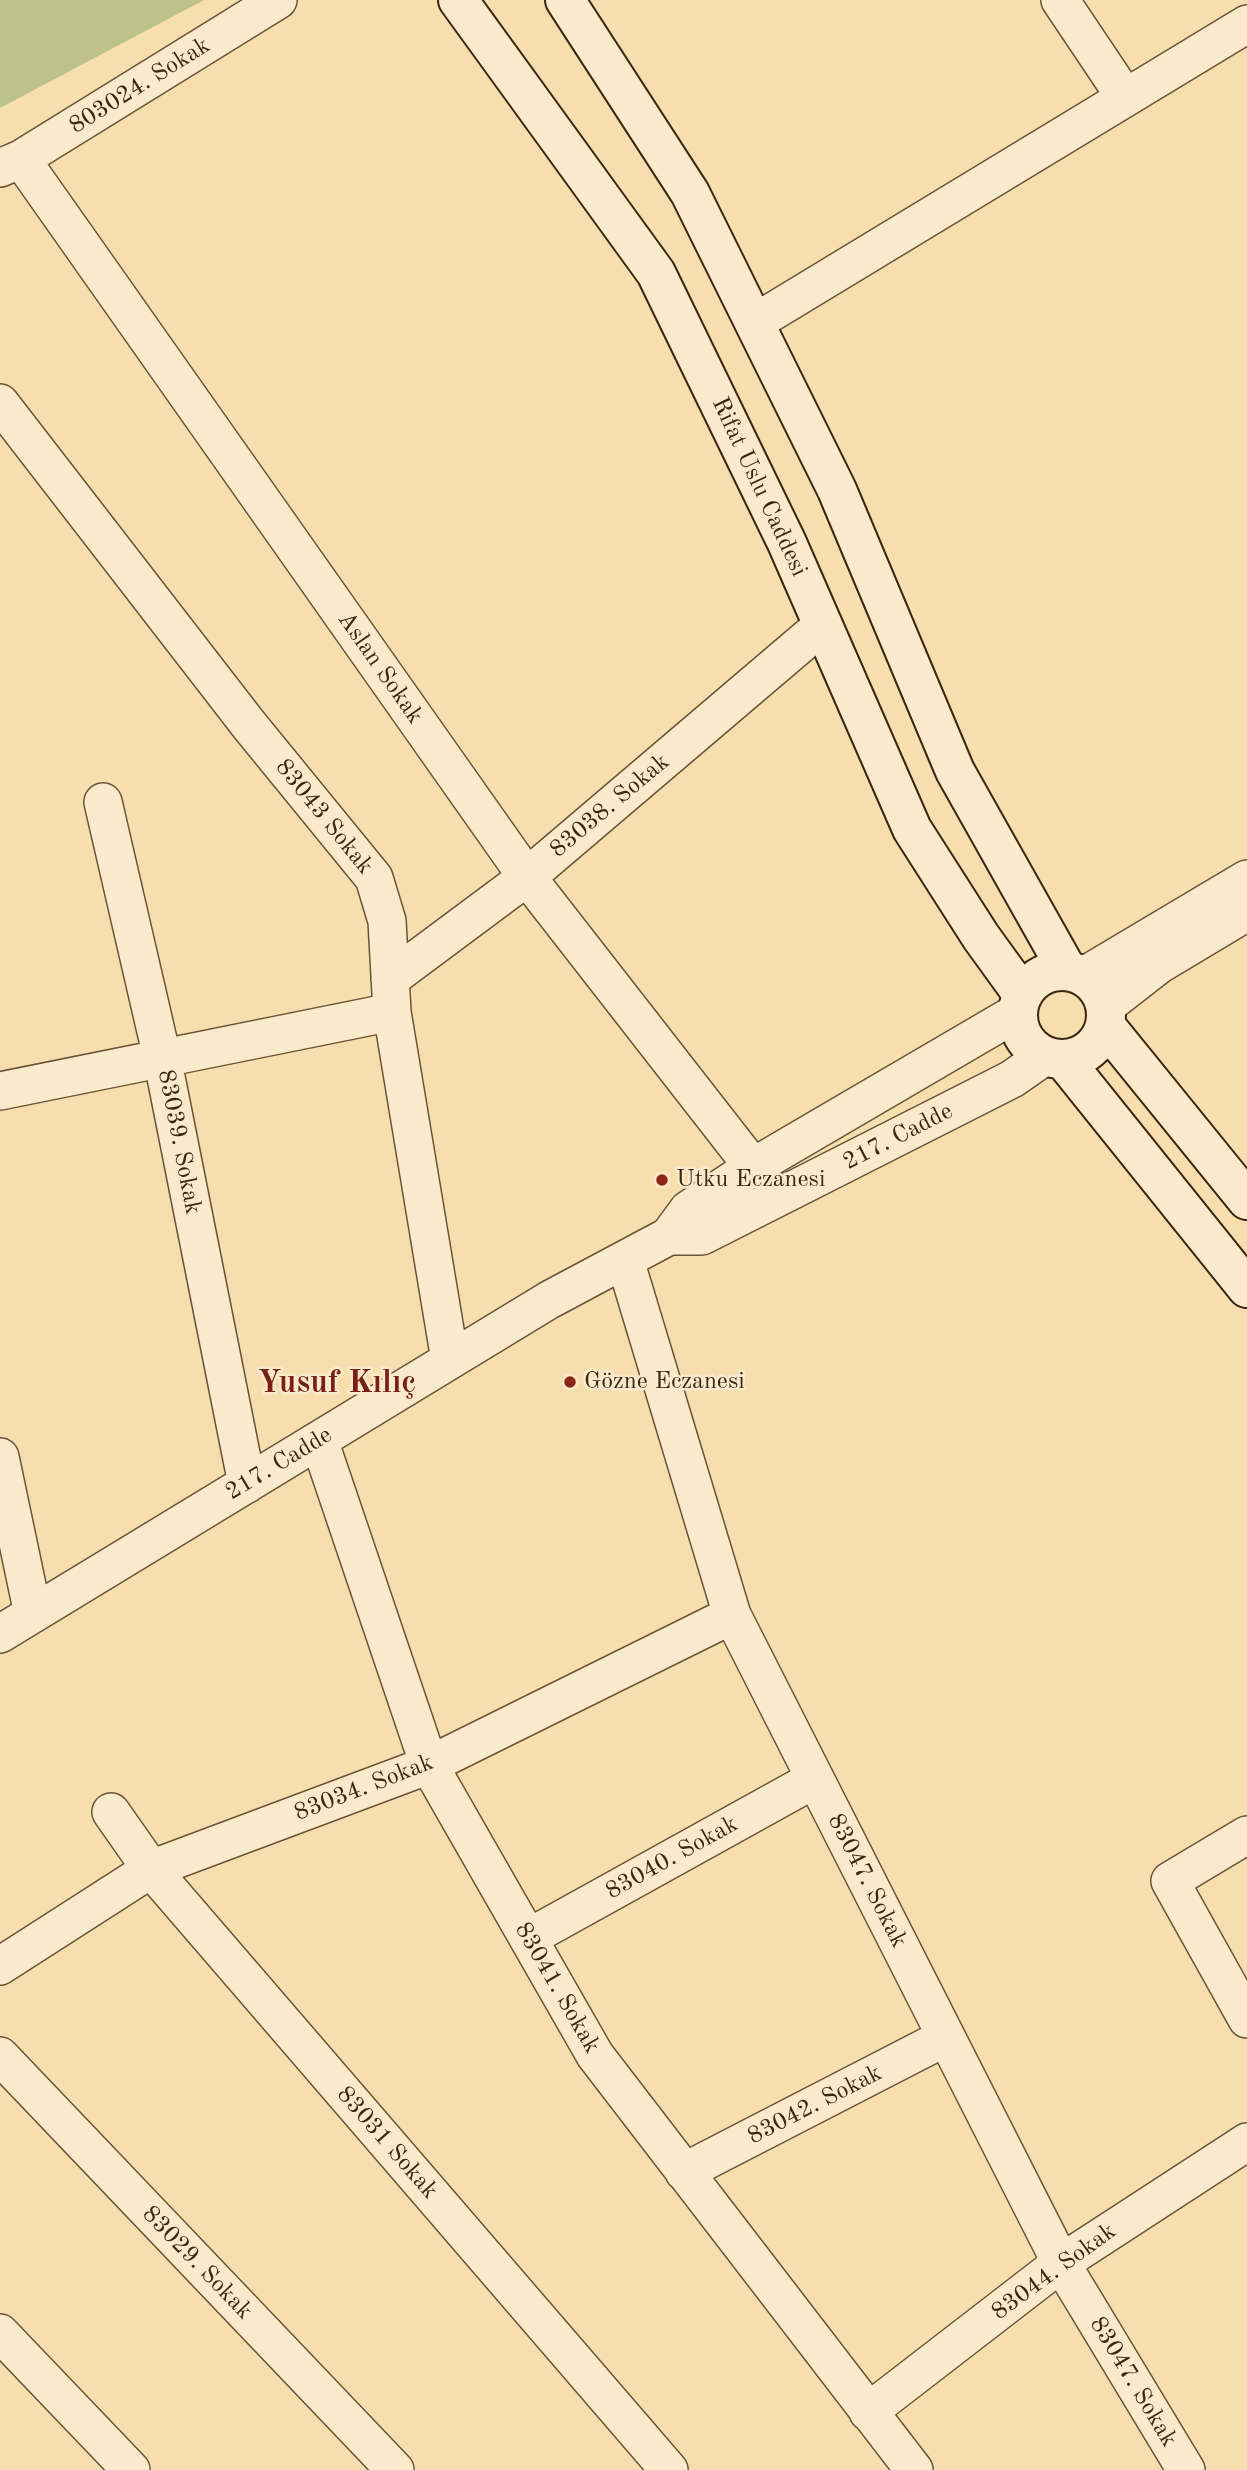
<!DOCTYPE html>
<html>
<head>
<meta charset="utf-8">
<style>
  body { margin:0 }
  canvas { display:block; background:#f6deaf }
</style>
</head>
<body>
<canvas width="1247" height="2470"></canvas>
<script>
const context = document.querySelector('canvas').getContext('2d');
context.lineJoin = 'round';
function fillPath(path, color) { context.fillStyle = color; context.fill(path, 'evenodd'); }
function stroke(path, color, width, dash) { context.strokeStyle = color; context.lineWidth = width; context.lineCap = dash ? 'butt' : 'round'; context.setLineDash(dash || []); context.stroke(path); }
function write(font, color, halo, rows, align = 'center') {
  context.font = font + ' "Old Standard TT",serif'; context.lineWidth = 5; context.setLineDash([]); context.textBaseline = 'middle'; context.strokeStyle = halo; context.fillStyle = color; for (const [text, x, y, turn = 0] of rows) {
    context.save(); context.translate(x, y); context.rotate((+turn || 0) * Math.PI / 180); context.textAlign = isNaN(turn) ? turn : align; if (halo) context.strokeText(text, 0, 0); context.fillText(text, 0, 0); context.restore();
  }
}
const green = new Path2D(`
  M0,0H204L0,108Z`);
const street = new Path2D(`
  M1060,0L1125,97
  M21,159L527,877L753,1167
  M0,168L21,159L278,0
  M754,323L1247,24
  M0,403L249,725L374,878L387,921L392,1012L450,1360
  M103,802L162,1057L247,1484
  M1084,976L1247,879
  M390,979L527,877L823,625
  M1106,1006L1160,964L1247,912
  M0,1091L392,1012
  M669,1236H702L1012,1079L1045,1056
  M625,1260L732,1615L1061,2263L1186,2470
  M319,1440L429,1765L595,2055L914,2470
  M0,1457L33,1614
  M0,1634L549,1300L669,1236L688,1210L753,1167L1018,1012
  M111,1812L151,1869L669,2470
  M1247,1835L1170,1881L1247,2019
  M528,1938L815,1779
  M0,1966L151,1869L429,1765L732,1615
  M0,2056L395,2470
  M684,2172L946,2037
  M0,2333L131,2470
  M868,2412L1061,2263L1247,2142`);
const secondary = new Path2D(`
  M458,0L656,273L787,543L912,829L981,937L1023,995
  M565,0L690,193L837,490L955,771L1067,970
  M1018 1015a44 44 0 1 1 88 0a44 44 0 1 1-88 0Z
  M1105,1025L1247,1200
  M1063,1059L1247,1288`);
const markers = [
  [662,1180,7,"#8f2418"],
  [570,1382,7,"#8f2418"]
];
const streetNames = [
  ["803024. Sokak",140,86,-32],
  ["Rifat Uslu Caddesi",759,487,65],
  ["Aslan Sokak",380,668,55],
  ["83038. Sokak",610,806,-40],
  ["83043 Sokak",324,817,51],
  ["217. Cadde",898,1137,-27],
  ["83039. Sokak",179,1142,79],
  ["217. Cadde",279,1464,-31],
  ["83034. Sokak",364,1788,-21],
  ["83040. Sokak",672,1858,-29],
  ["83047. Sokak",867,1881,63],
  ["83041. Sokak",557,1988,60],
  ["83042. Sokak",815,2105,-27],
  ["83031 Sokak",387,2143,49],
  ["83029. Sokak",197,2263,46],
  ["83044. Sokak",1054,2272,-36],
  ["83047. Sokak",1133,2382,59]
];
const poiNames = [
  ["Utku Eczanesi",676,1180],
  ["Gözne Eczanesi",584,1382]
];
const districtNames = [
  ["Yusuf Kılıç",337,1384]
];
fillPath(green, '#bdc18a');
stroke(street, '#6a5437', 40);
stroke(secondary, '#3b260f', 42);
stroke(street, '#f9eacb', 37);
stroke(secondary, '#f9eacb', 38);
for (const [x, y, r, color] of markers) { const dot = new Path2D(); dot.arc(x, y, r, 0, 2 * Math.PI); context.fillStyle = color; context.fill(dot); stroke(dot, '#f9eacb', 2.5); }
write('24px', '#3b260f', '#f9eacb', streetNames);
write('24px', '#3b260f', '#f9eacb', poiNames, 'left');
write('bold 32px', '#7a1f14', '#f9eacb', districtNames);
</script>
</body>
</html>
